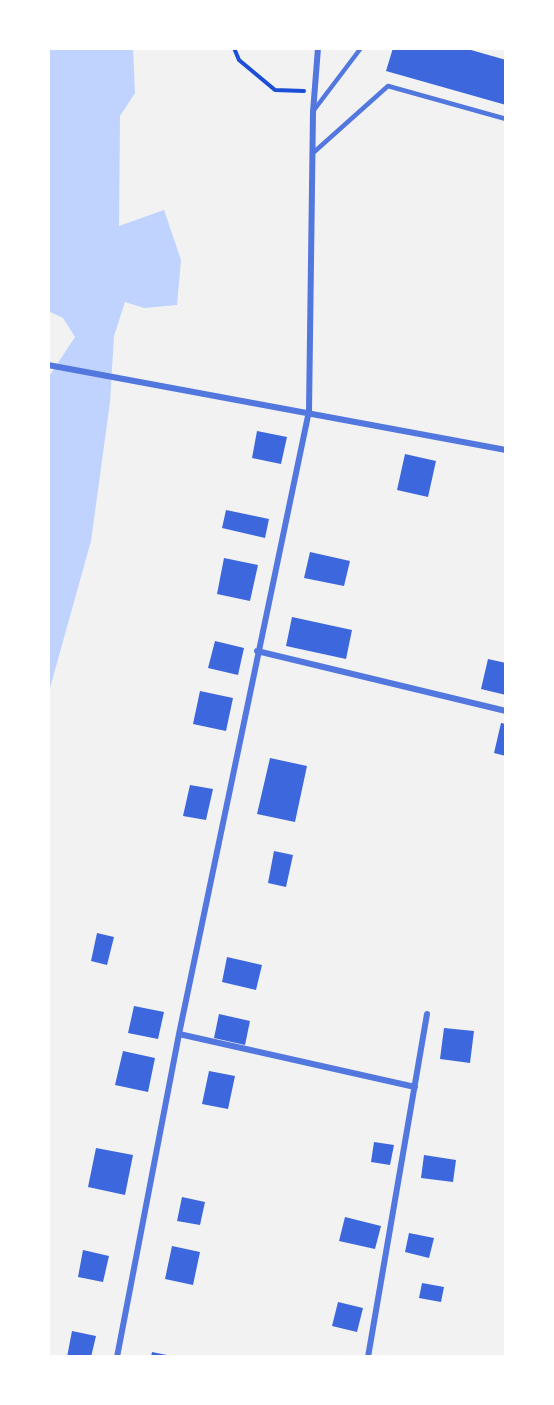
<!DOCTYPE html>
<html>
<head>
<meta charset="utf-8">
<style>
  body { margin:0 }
  #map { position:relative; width:554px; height:1405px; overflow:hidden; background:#f2f2f2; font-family:Mulish,sans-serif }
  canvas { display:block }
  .frame { position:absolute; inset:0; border:50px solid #fff; pointer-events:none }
</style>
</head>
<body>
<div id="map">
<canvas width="554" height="1405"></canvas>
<div class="frame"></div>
</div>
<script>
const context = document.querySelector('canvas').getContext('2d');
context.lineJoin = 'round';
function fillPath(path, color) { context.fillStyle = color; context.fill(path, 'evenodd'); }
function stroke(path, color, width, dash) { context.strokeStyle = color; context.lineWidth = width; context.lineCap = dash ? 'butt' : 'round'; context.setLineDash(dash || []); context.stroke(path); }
const water = new Path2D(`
  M48,48H133L135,93L120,116L119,226L164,210L181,260L177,305L144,308L125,302L114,336L110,402L91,541L48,695V378L75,337L63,318L48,311Z`);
const building = new Path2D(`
  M393,48H464L506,60V105L386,71Z
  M257,431L287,437L281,464L252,458Z
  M405,454L436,461L428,497L397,490Z
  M226,510L269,519L265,538L222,528Z
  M310,552L350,561L344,586L304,578Z
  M224,558L258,565L250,601L217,594Z
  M292,617L352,630L346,659L286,646Z
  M215,641L244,648L238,675L208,668Z
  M488,659L506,663V695L481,689Z
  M200,691L233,698L226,731L193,724Z
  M501,723L506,724V756L494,753Z
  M270,758L307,766L295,822L257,814Z
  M190,785L213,789L206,820L183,816Z
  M274,851L293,855L286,887L268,883Z
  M97,933L114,937L107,965L91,961Z
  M227,957L262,965L256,990L222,982Z
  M134,1006L164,1012L158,1039L128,1033Z
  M219,1014L250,1021L245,1045L214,1038Z
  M444,1028L474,1031L470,1063L440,1059Z
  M123,1051L155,1058L148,1092L115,1085Z
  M209,1071L235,1076L228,1109L202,1104Z
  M374,1142L394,1145L390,1165L371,1162Z
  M96,1148L133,1155L125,1195L88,1187Z
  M424,1155L456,1160L453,1182L421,1178Z
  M182,1197L205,1202L200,1225L177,1221Z
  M345,1217L381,1226L375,1249L339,1241Z
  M409,1233L434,1238L429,1258L405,1252Z
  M172,1246L200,1252L193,1285L165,1279Z
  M83,1250L109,1256L103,1282L78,1277Z
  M422,1283L444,1287L441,1302L419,1298Z
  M338,1302L363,1308L357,1332L332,1326Z
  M72,1331L96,1336L91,1357H67Z
  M152,1352L172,1356V1357H151Z`);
const path = new Path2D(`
  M234,48L239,60L275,90L304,91`);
const service = new Path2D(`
  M314,110L361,48
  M313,153L388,86L506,119`);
const minor = new Path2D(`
  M48,365L506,450
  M257,651L506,711
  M179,1034L415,1087
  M117,1357L179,1034L309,411L313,112L318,48
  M368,1357L427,1014`);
fillPath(water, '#bfd3fe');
fillPath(building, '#3d67dc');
stroke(path, '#1d4ed8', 4);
stroke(service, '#5277de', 4.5);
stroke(minor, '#5277de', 6);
</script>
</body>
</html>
